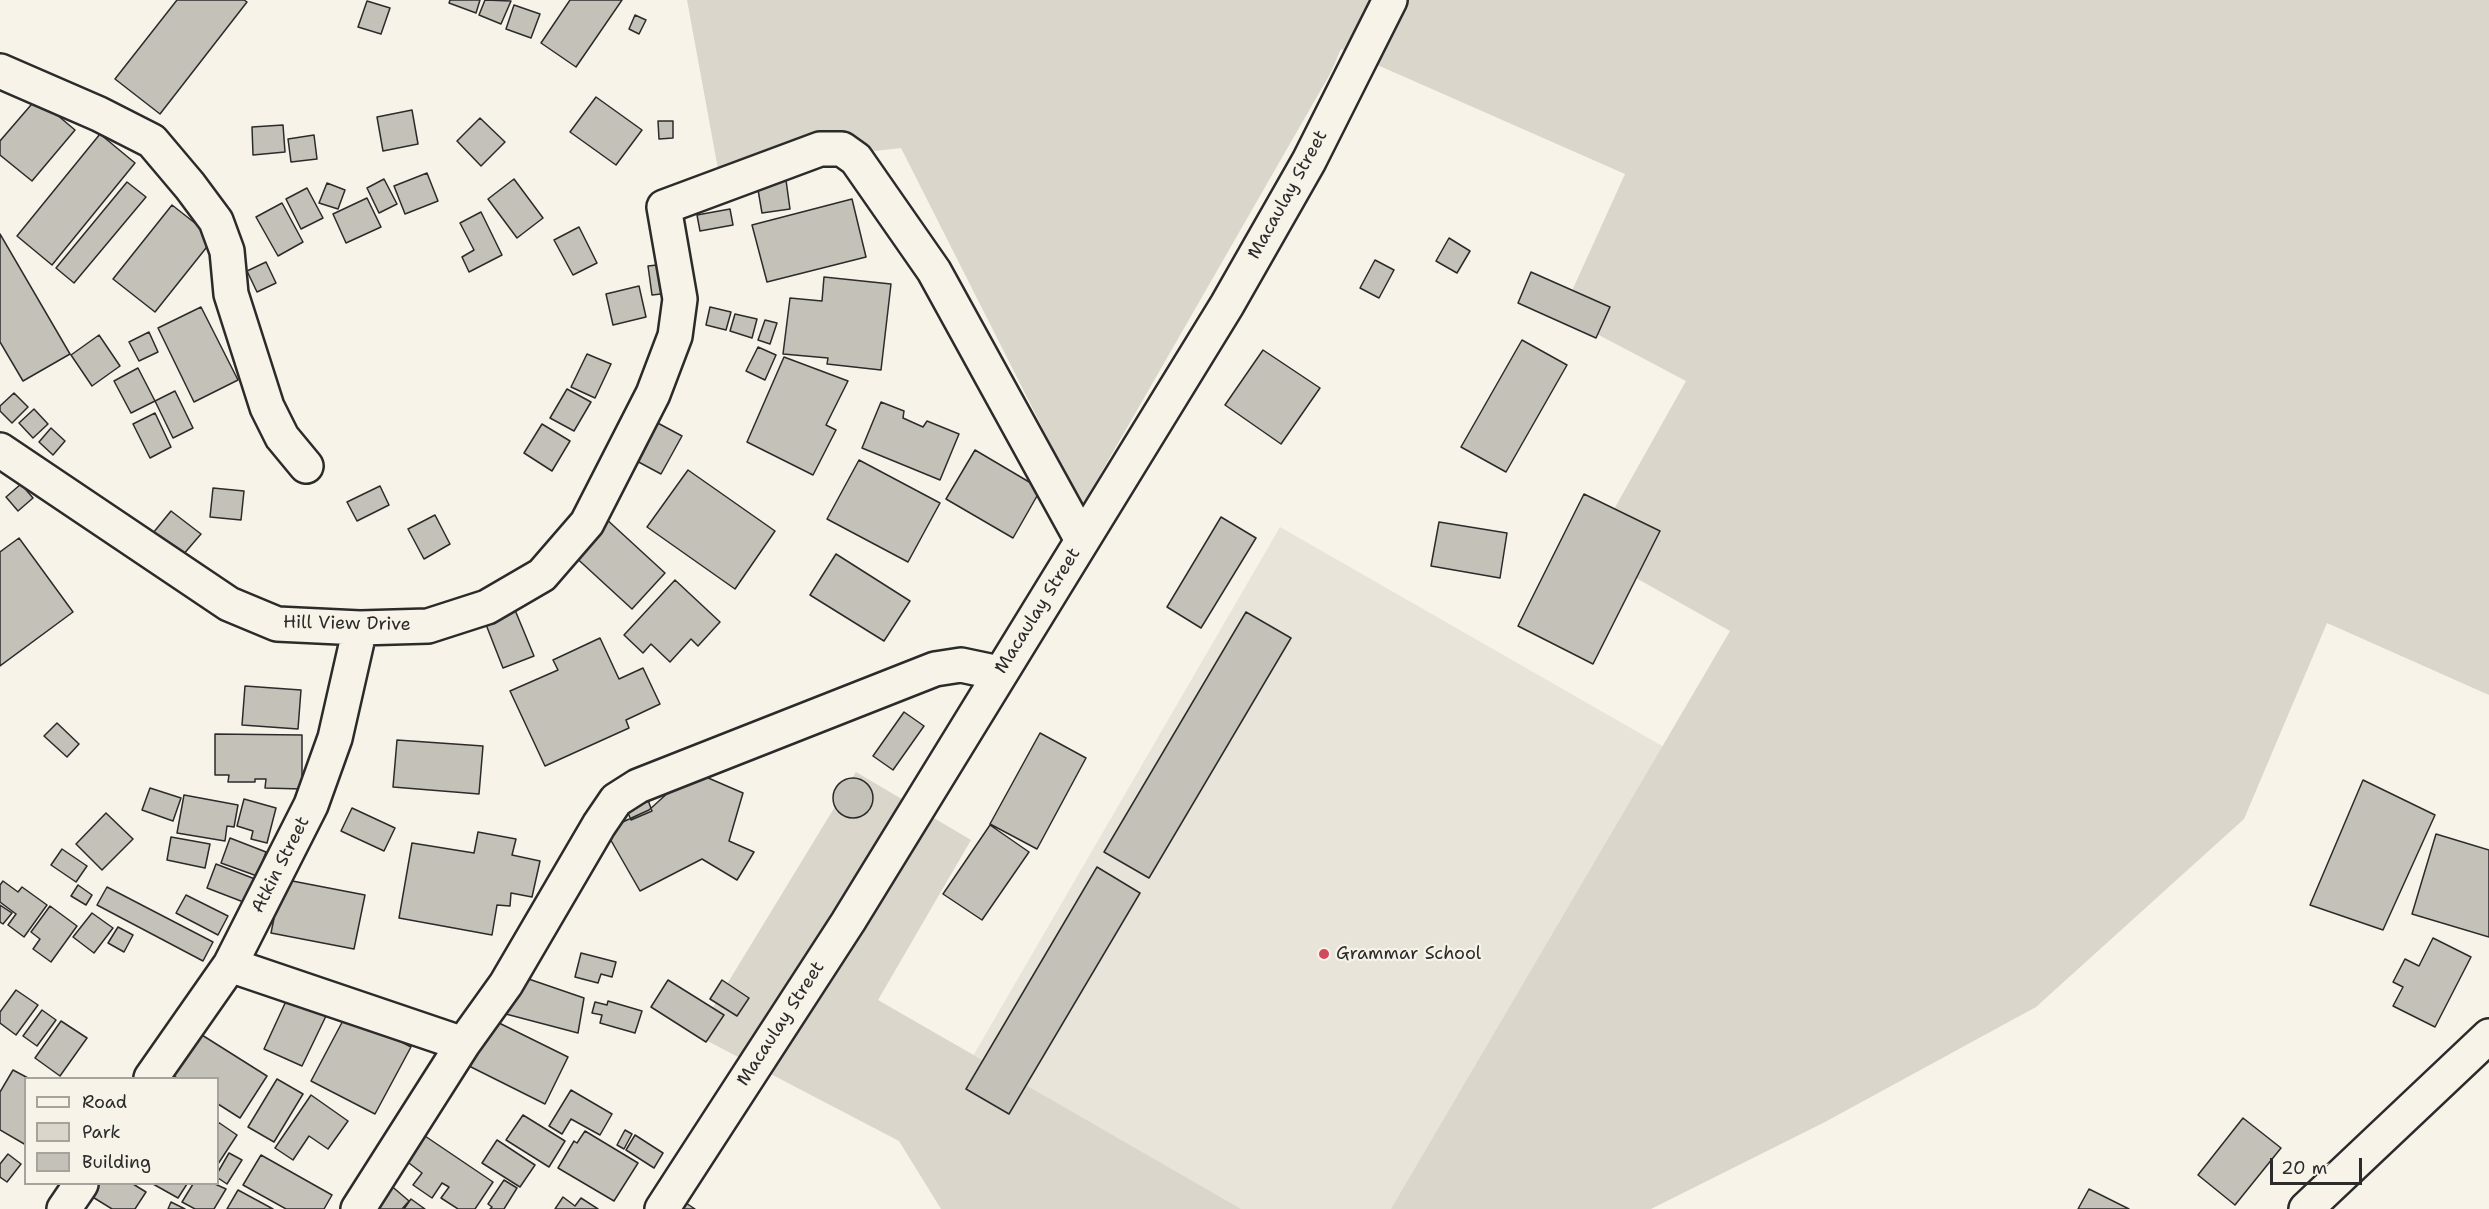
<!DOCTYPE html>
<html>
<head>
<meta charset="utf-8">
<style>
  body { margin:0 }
  #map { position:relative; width:2489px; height:1209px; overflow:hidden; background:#f7f3e8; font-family:"Shantell Sans",sans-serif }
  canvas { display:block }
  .legend { position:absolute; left:24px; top:1077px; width:195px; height:108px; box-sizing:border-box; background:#f7f3e8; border:2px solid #a5a39c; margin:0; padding:8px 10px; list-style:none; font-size:18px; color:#2b2b2b }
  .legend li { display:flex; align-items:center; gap:12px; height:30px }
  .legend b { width:30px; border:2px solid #a5a39c }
  .scale { position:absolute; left:2270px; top:1158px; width:92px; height:27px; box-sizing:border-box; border:3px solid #2b2b2b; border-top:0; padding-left:8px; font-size:18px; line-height:21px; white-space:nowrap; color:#2b2b2b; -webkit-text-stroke:4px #f7f3e8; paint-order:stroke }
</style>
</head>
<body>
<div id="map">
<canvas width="2489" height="1209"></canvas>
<ul class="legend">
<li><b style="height:8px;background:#f7f3e8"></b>Road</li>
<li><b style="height:16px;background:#dad6cc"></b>Park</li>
<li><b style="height:16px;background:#c4c1b9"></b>Building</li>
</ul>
<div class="scale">20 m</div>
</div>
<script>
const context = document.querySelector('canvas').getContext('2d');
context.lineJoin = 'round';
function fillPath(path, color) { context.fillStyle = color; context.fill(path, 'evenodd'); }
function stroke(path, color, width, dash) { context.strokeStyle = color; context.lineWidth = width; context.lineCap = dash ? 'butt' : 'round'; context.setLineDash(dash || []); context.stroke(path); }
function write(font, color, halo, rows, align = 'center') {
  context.font = font + ' "Shantell Sans",sans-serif'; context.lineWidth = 4.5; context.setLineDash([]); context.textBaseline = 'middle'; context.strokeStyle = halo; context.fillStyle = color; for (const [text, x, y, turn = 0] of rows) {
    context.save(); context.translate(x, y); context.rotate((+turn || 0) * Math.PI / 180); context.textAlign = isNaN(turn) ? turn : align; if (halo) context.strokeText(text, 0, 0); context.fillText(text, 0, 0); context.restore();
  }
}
const built = new Path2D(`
  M1280,527L1718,778L1468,1209H1068L930,1130Z`);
const green = new Path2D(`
  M687,0H2489V695L2327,623L2244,819L2036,1007L1825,1122L1651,1209H1391L1730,631L1590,552L1686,381L1561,315L1625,174L1341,49L1330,74L1082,506L901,148L718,169Z
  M856,772L971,840L878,1000L1241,1209H941L899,1141L696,1035Z`);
const building = new Path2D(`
  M177,0H244L247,2L160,114L115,79Z
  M450,0H480L476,13L449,3Z
  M485,0L511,1L501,24L479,15Z
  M570,0H622L576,67L541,43Z
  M367,1L390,8L381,34L358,27Z
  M514,5L540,14L531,38L506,29Z
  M635,15L646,20L639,34L629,29Z
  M596,97L642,130L616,165L570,132Z
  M37,98L75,130L32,181L0,155V141Z
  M412,110L418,144L383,151L377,117Z
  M480,118L505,142L481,166L457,141Z
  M658,121H673V138L659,139Z
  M283,125L285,152L253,155L252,127Z
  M100,134L135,163L52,265L17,236Z
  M314,135L317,159L291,162L288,139Z
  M427,173L438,201L405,214L394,186Z
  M785,173L790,209L762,213L756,178Z
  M384,179L397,204L379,213L367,188Z
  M514,179L543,218L517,238L488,199Z
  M127,182L146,197L74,283L56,268Z
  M327,183L345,190L338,209L319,203Z
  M307,188L323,218L301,229L286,199Z
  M367,198L381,227L346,243L333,214Z
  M852,199L866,257L767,282L752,225Z
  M282,203L303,242L278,256L256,217Z
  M172,205L214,238L155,312L113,279Z
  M730,209L733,225L700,231L697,215Z
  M481,212L502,255L469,272L462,257L474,250L460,223Z
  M579,227L597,263L573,275L554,240Z
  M0,234L70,354L23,381L0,342Z
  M1449,238L1470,251L1457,273L1436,261Z
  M1375,260L1394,270L1379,298L1360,288Z
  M266,262L276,283L257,292L247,271Z
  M666,264L670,293L652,295L648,266Z
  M1531,272L1610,307L1596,338L1518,303Z
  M824,277L891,284L881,370L827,364L828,358L783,354L790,298L822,301Z
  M639,286L646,317L613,325L606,294Z
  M201,307L238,380L194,402L158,328Z
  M710,307L731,312L726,330L706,325Z
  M735,314L757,319L752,338L730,331Z
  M765,320L777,323L770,344L758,340Z
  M149,332L158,352L139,361L129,342Z
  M99,335L120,366L92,386L71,355Z
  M1522,340L1567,365L1506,472L1461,447Z
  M758,347L776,355L765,380L746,371Z
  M1263,350L1320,388L1281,444L1225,405Z
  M587,354L611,364L595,398L571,387Z
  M784,357L848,381L826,425L836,430L813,475L747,442Z
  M138,368L155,401L131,413L114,381Z
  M567,389L591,402L574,431L550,418Z
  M175,391L193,428L173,438L155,401Z
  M14,393L28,407L12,423L0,411V406Z
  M881,402L904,411L903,418L923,427L927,421L959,434L940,480L862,448Z
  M34,409L48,424L33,438L19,423Z
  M155,413L171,447L150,458L133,424Z
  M654,421L682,436L661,474L633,459Z
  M542,424L570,441L552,471L524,453Z
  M51,428L65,441L53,455L39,442Z
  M975,450L1041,489L1013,538L946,499Z
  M859,460L940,503L908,562L827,519Z
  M688,470L775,531L735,589L647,527Z
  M21,484L33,498L18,511L6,497Z
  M380,486L389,505L357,521L347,502Z
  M213,488L244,491L241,520L210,517Z
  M1584,494L1660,531L1593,664L1518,626Z
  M171,511L201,534L182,556L153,533Z
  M435,515L450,544L424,559L408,529Z
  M604,517L665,573L632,609L571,553Z
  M1221,517L1256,538L1201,628L1167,607Z
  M1439,522L1507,533L1500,578L1431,566Z
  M19,538L73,612L0,666V552Z
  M836,554L910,601L884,641L810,595Z
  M675,580L720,622L698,646L691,639L670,662L651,644L643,653L624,635Z
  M515,610L534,656L503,668L485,622Z
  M1246,612L1291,638L1149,878L1104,852Z
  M600,638L619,679L643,668L660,704L626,720L629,728L545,766L510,691L558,670L553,660Z
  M245,686L301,690L298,729L242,725Z
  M904,712L924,726L893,770L873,756Z
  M57,723L79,744L67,757L44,736Z
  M1040,733L1086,758L1037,849L990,824Z
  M215,734L302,735V789L265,788L266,779H255V782H228L229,775H215Z
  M397,740L483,746L479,794L393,787Z
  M692,771L743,793L729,841L754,852L737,880L702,859L640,891L605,830L649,810Z
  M833 798a20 20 0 1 1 40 0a20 20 0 1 1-40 0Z
  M2363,780L2435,815L2383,930L2310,905Z
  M150,788L181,798L173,821L142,810Z
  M645,792L652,811L631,820L623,801Z
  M184,795L238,805L234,827L227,826L225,841L177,833Z
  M244,799L276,808L267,843L251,839L253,831L237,826Z
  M352,808L395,828L384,851L341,831Z
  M106,813L133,839L102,870L76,844Z
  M990,825L1029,852L982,920L943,894Z
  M478,832L516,839L512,855L540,861L532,897L511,893L510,906L497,905L492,935L399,918L412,843L474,853Z
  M2436,834L2489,850V937L2412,914Z
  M171,837L210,844L205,868L167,860Z
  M230,838L266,852L257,876L221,863Z
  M62,849L87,866L76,882L51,865Z
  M216,864L255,879L246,903L207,888Z
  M1097,867L1140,893L1009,1114L966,1089Z
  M282,879L365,895L354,949L271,933Z
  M3,881L18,892L22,887L47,905L24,937L8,925L16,914L0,902V885Z
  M78,885L92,895L86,905L71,896Z
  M107,887L213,942L203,961L97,905Z
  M186,895L228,916L218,935L176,913Z
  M0,905L12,913L3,924L0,922Z
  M50,906L77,926L51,962L33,949L40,939L31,932Z
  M92,913L113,928L94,953L73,937Z
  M118,927L133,935L124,952L108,943Z
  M2433,938L2471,957L2435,1027L2393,1006L2403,987L2393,982L2405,959L2419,966Z
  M581,953L616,962L612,977L601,974L598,983L575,977Z
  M517,975L584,998L578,1033L502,1013Z
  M668,980L724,1015L706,1042L651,1007Z
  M722,980L749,998L737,1016L710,999Z
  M16,990L38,1005L16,1035L0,1023V1012Z
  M287,999L326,1016L302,1066L264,1049Z
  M608,1001L642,1011L635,1033L600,1023L602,1015L592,1013L595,1002L607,1005Z
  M42,1010L56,1020L37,1046L23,1036Z
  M347,1013L411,1047L375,1114L311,1081Z
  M491,1019L568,1057L545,1104L467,1065Z
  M61,1021L87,1038L60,1076L35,1058Z
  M194,1030L267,1076L240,1118L218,1104V1078H177L167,1072Z
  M13,1070L28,1078H26V1145L0,1130V1092Z
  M277,1079L303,1094L274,1142L248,1127Z
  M571,1090L612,1114L600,1135L571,1119L562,1134L549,1126Z
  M311,1095L348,1121L328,1149L309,1136L293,1160L275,1148Z
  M523,1115L565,1141L549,1167L506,1140Z
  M2243,1118L2281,1148L2235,1205L2198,1175Z
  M218,1122L237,1135L218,1164Z
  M625,1130L632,1134L624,1149L617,1145Z
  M585,1131L638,1163L614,1201L558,1168L574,1141L577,1143Z
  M422,1134L493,1182L475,1209H458L441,1198L449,1187L442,1183L432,1198L413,1185L422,1173L405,1160Z
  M635,1135L663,1153L654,1168L626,1150Z
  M497,1140L535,1165L520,1187L482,1163Z
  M229,1153L242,1160L227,1184L218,1178V1172Z
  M8,1154L21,1164L7,1182L0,1177V1164Z
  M261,1155L332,1195L324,1209H286L243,1185Z
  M504,1180L517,1188L504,1209H490L492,1207L488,1204Z
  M388,1183L409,1201L402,1209H364Z
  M99,1184H133L146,1192L135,1209H112L91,1196Z
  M153,1184H187L178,1198Z
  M193,1184H215L226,1189L214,1209H195L182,1202Z
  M2089,1189L2129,1209H2078Z
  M238,1190L273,1209H227Z
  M563,1197L575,1206L581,1198L598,1209H555Z
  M411,1199L425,1209H404Z
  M171,1202L185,1209H168Z
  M686,1203L695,1209H682Z`);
const minor = new Path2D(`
  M0,71L99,114L152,141L190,186L216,221L227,251L231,294L267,407L282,437L306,466
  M0,450L229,604L277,624L360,628L428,626L487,607L542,575L587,523L653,394L675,336L680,299L664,207L820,149H842L856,159L934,271L1082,540
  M230,965L463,1044
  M151,1078L230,965L311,805L335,738L360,628
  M64,1209L81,1184
  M358,1209L463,1044L506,984L599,825L616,800L638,786L935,669L961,665L999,673
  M2306,1209L2489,1036`);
const tertiary = new Path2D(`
  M662,1209L848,922L1227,305L1309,161L1390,0`);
const markers = [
  [1324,954,6,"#d1495b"]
];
const streetNames = [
  ["Macaulay Street",1288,195,-61],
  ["Macaulay Street",1038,611,-58],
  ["Hill View Drive",347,624,1],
  ["Atkin Street",281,865,-63],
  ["Macaulay Street",781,1024,-57]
];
const poiNames = [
  ["Grammar School",1336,954]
];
fillPath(built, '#e8e4da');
fillPath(green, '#dad6cc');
fillPath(building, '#c4c1b9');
stroke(building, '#2b2b2b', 1.5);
stroke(minor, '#2b2b2b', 38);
stroke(tertiary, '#2b2b2b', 38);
stroke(minor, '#f7f3e8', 33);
stroke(tertiary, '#f7f3e8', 33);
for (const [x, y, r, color] of markers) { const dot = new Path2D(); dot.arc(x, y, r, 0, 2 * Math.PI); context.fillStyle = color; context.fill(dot); stroke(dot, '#f7f3e8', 2); }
write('18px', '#2b2b2b', '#f7f3e8', streetNames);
write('18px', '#2b2b2b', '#f7f3e8', poiNames, 'left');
</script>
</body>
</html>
